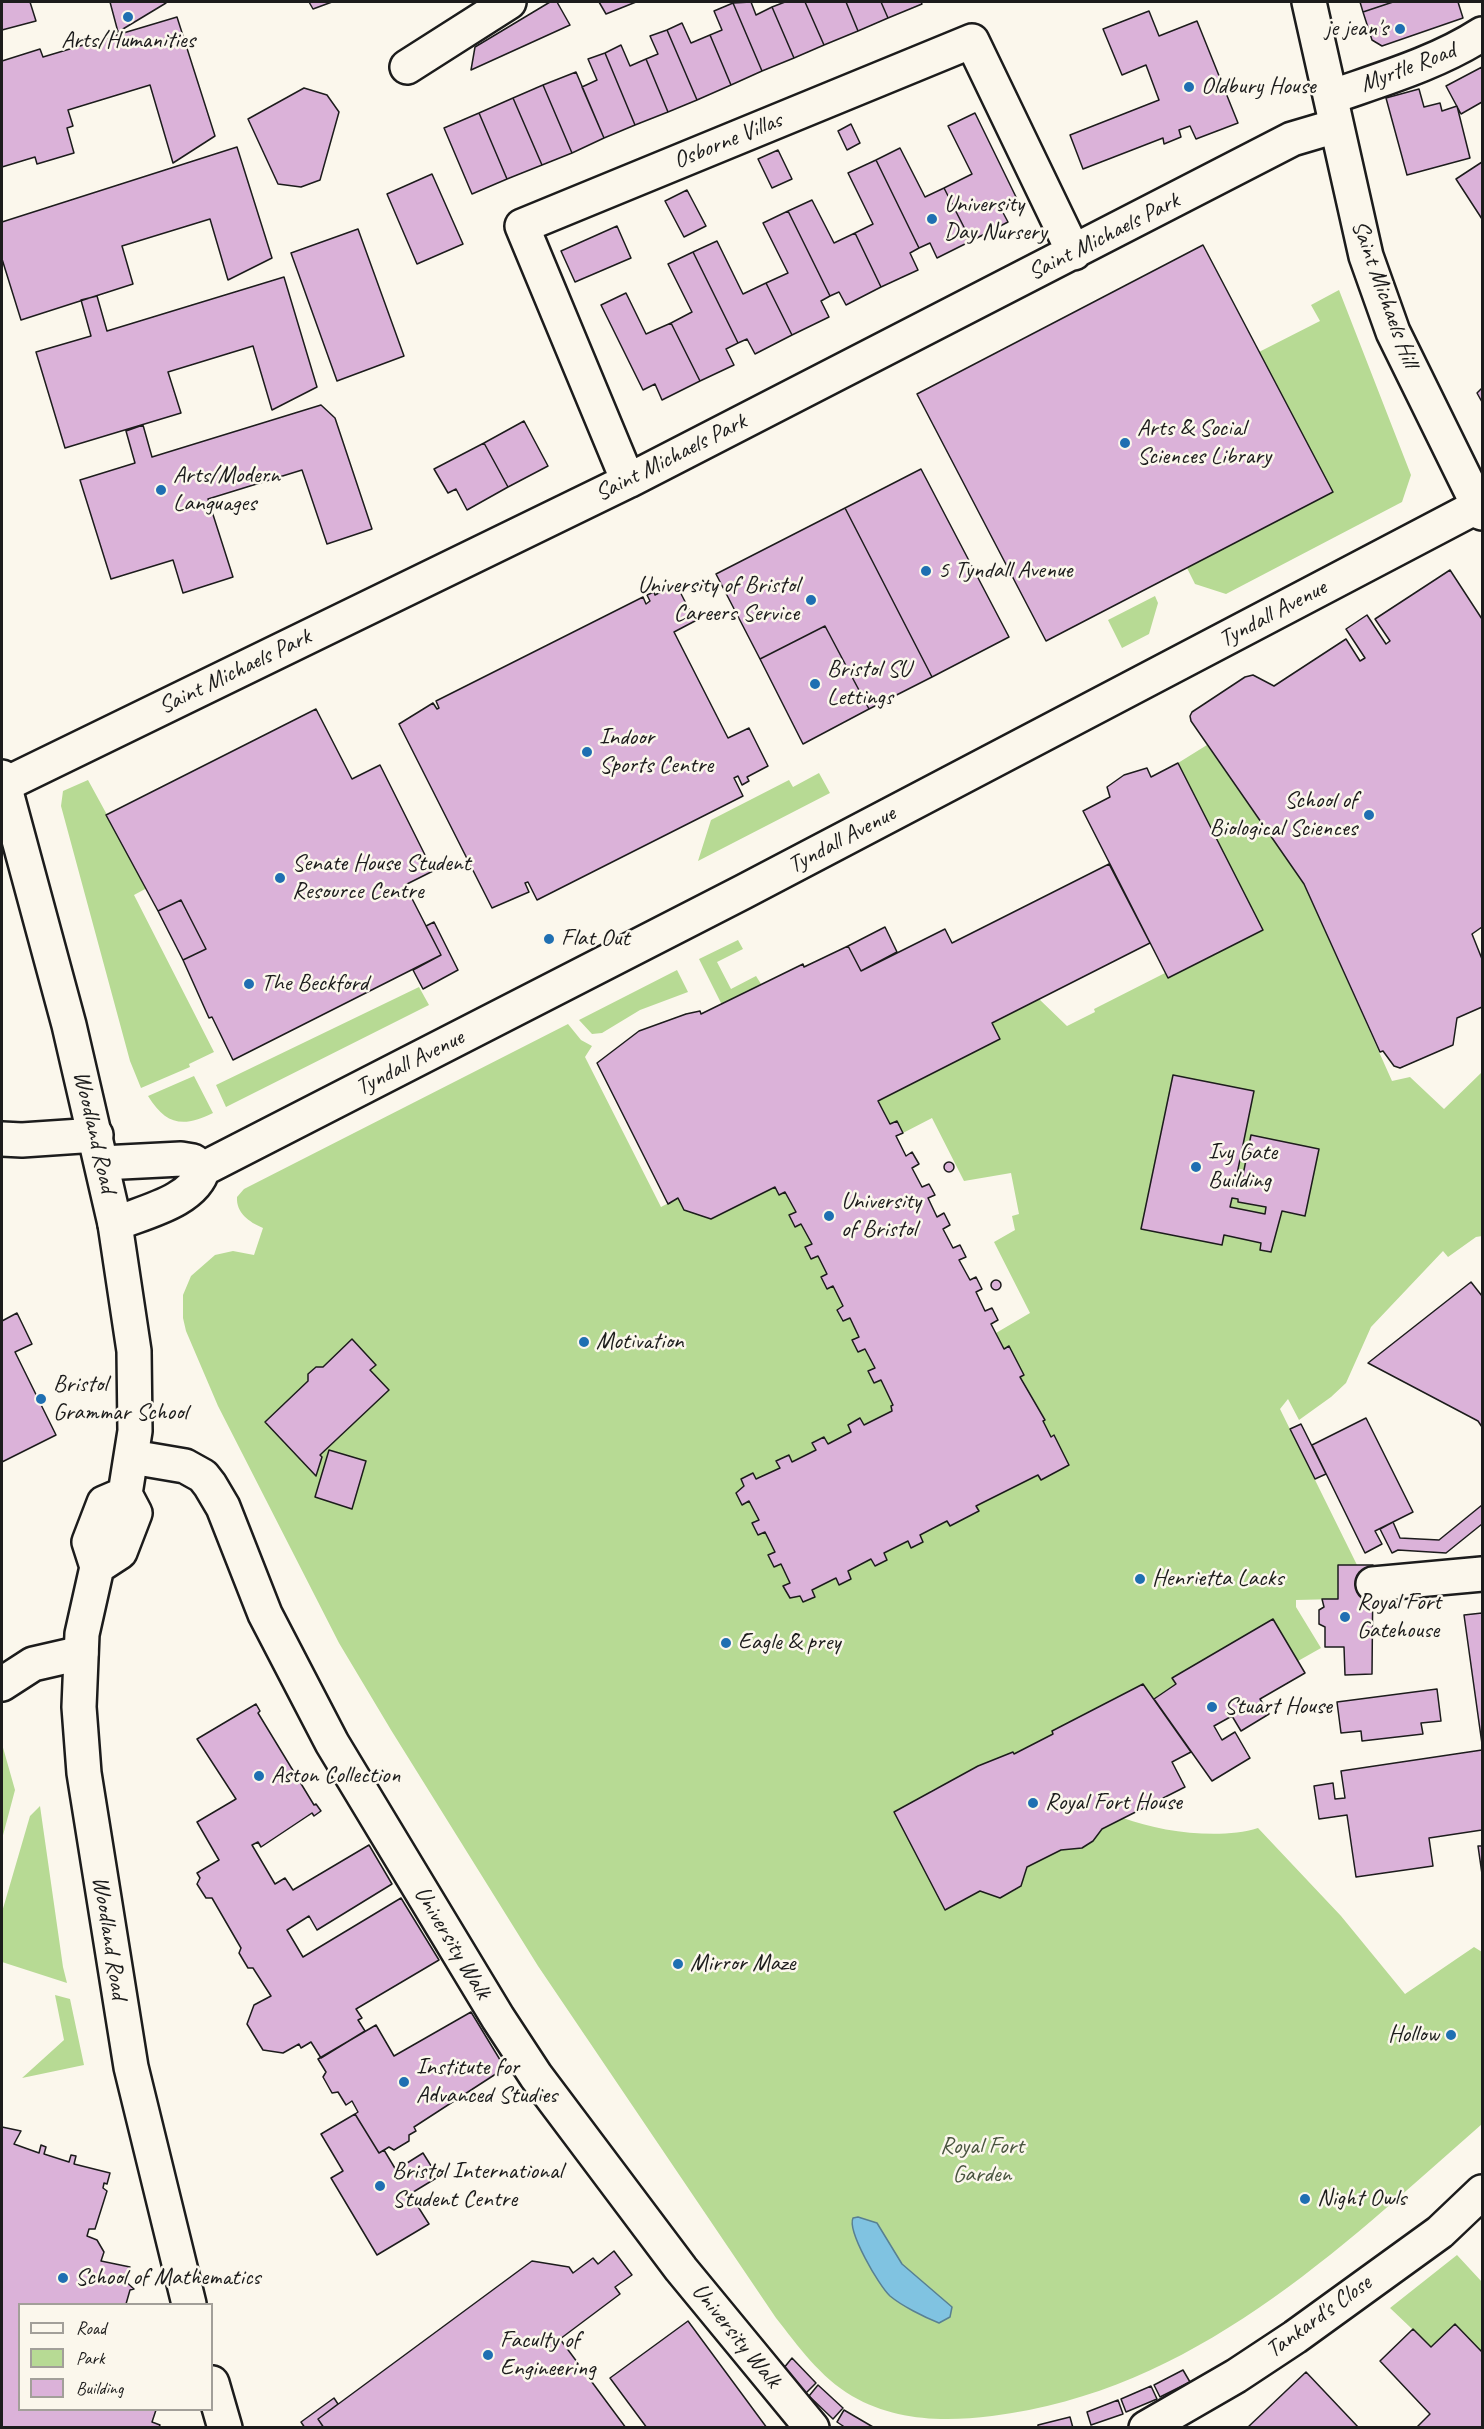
<!DOCTYPE html>
<html>
<head>
<meta charset="utf-8">
<style>
  body { margin:0 }
  #map { position:relative; width:1484px; height:2429px; overflow:hidden; background:#fbf7ec; font-family:Caveat,sans-serif }
  canvas { display:block }
  .frame { position:absolute; inset:0; border:3px solid #1c1c1c; pointer-events:none }
  .legend { position:absolute; left:18px; top:2303px; width:195px; height:108px; box-sizing:border-box; background:#fbf7ec; border:2px solid #a29f99; margin:0; padding:8px 10px; list-style:none; font-size:18px; color:#1c1c1c }
  .legend li { display:flex; align-items:center; gap:12px; height:30px }
  .legend b { width:30px; border:2px solid #a29f99 }
</style>
</head>
<body>
<div id="map">
<canvas width="1484" height="2429"></canvas>
<div class="frame"></div>
<ul class="legend">
<li><b style="height:8px;background:#fbf7ec"></b>Road</li>
<li><b style="height:16px;background:#b7da94"></b>Park</li>
<li><b style="height:16px;background:#dbb2d9"></b>Building</li>
</ul>
</div>
<script>
const context = document.querySelector('canvas').getContext('2d');
context.lineJoin = 'round';
function fillPath(path, color) { context.fillStyle = color; context.fill(path, 'evenodd'); }
function stroke(path, color, width, dash) { context.strokeStyle = color; context.lineWidth = width; context.lineCap = dash ? 'butt' : 'round'; context.setLineDash(dash || []); context.stroke(path); }
function write(font, color, halo, rows, align = 'center') {
  context.font = font + ' Caveat,sans-serif'; context.lineWidth = 5; context.setLineDash([]); context.textBaseline = 'middle'; context.strokeStyle = halo; context.fillStyle = color; for (const [text, x, y, turn = 0] of rows) {
    context.save(); context.translate(x, y); context.rotate((+turn || 0) * Math.PI / 180); context.textAlign = isNaN(turn) ? turn : align; if (halo) context.strokeText(text, 0, 0); context.fillText(text, 0, 0); context.restore();
  }
}
const green = new Path2D(`
  M1339,290L1411,475L1402,502L1226,594L1195,584L1187,568L1259,352L1320,321L1311,305Z
  M1155,596L1158,603L1149,634L1122,648L1108,620Z
  M1207,745L1304,884L1392,1081L1410,1077L1444,1109L1482,1072V1236L1476,1237L1448,1257L1443,1251L1371,1327L1346,1383L1331,1397L1299,1420L1288,1399L1280,1409L1357,1565H1338V1599L1296,1600V1607L1321,1648L1298,1661L1273,1619L1172,1678L1176,1684L1154,1699L1052,1731L1053,1734L1014,1754L1013,1752L930,1791L980,1891L1000,1898L1021,1887L1027,1867L1061,1850L1082,1848L1093,1841L1102,1829L1123,1818C1161,1832 1220,1840 1258,1828L1341,1916L1405,1994L1474,1947L1482,1952V2124C1337,2251 1194,2391 992,2416C944,2422 895,2421 852,2396C820,2377 798,2346 776,2318L538,1966L391,1730L339,1643L218,1406L186,1331L183,1318V1295L191,1276L215,1255L233,1251L254,1255L263,1228C249,1222 236,1213 237,1197L244,1189L568,1024L581,1040L592,1046L585,1057L661,1207L678,1198L684,1210L711,1219L775,1187L779,1195L785,1192L796,1212L789,1215L794,1226L801,1224L812,1244L805,1247L811,1259L818,1256L827,1274L821,1278L827,1289L833,1286L843,1306L837,1310L842,1321L850,1318L875,1368L874,1383L881,1380L893,1405L891,1407L892,1411L828,1444L824,1437L813,1443L816,1450L792,1462L788,1455L777,1461L780,1468L756,1479L753,1473L741,1479L744,1486L742,1487V1505L749,1501L759,1520L752,1524L758,1535L765,1532L775,1552L768,1555L781,1564L803,1602L815,1597L812,1590L836,1578L839,1584L851,1579L848,1571L871,1559L875,1566L884,1553L908,1541L911,1548L923,1542L920,1535L947,1521L950,1526L979,1511L976,1506L1038,1475L1041,1480L1069,1465L1055,1436L1051,1437L1043,1421L1045,1419L1021,1377L1009,1346L1004,1349L996,1333L1030,1313L994,1242L1015,1230L1012,1216L1019,1214L1011,1173L964,1181L932,1118L903,1133L897,1121L890,1124L878,1101L1000,1039L992,1023L1039,999L1067,1026L1095,1012L1094,1009L1165,973L1168,978L1178,763Z
  M819,773L830,793L698,861L711,820L789,780L793,787Z
  M88,780L147,888L134,895L214,1052L189,1064L190,1067L141,1088L130,1061L61,806L63,791Z
  M738,940L743,949L717,962L731,989L756,976L761,984L722,1005L699,959Z
  M677,970L688,992L640,1010L602,1033L592,1034L579,1020Z
  M419,987L429,1005L226,1107L216,1085Z
  M194,1076L213,1113C183,1128 166,1125 148,1096Z
  M2,1744L15,1790L2,1839Z
  M40,1806L63,1967L67,1983L2,1962V1912L30,1816Z
  M55,1995L70,1999L84,2065L22,2078L64,2040Z
  M1457,2255L1482,2282V2352L1455,2324L1431,2347L1390,2308Z`);
const water = new Path2D(`
  M858,2217L877,2223L902,2264L952,2307L950,2317L939,2323C924,2317 902,2306 890,2296C879,2286 847,2231 853,2218Z`);
const building = new Path2D(`
  M2,2H30L36,21L2,30Z
  M110,2H166V3L118,32Z
  M309,2H332L313,9Z
  M550,2H557L570,25L471,70L475,47Z
  M599,2H636L606,14Z
  M751,2L756,15L772,7L794,58L762,71L733,3Z
  M785,2H805L824,45L794,58L772,7Z
  M805,2H846L858,31L824,45Z
  M846,2H881L888,18L858,31Z
  M881,2H921L922,4L888,18Z
  M1360,2H1393L1363,12Z
  M1393,2H1458L1463,18L1382,46L1372,40L1363,12Z
  M733,3L762,71L731,85L710,35L722,30L714,11Z
  M1149,11L1159,36L1197,21L1238,123L1196,139L1190,126L1179,130L1181,137L1164,144L1163,138L1083,169L1070,135L1159,100L1146,65L1122,75L1103,29Z
  M177,17L215,136L173,163L150,85L68,110L73,126L67,128L74,153L37,164L35,157L2,167V61L40,49L43,57Z
  M682,23L691,43L710,35L731,85L697,100L667,30Z
  M667,30L697,100L668,112L646,59L658,54L650,36Z
  M621,45L630,66L646,59L668,112L635,125L605,53Z
  M605,53L635,125L604,138L582,87L597,80L588,59Z
  M1482,67V102L1461,114L1446,86Z
  M576,72L604,138L572,153L543,85Z
  M543,85L572,153L542,165L513,98Z
  M304,88L327,95L339,112L320,180L301,187L278,184L248,119Z
  M1419,89L1424,107L1440,103L1442,111L1457,106L1470,158L1407,175L1386,98Z
  M513,98L542,165L507,179L479,113Z
  M479,113L507,179L472,194L444,128Z
  M975,113L1017,199L1000,207L1008,222L971,241L944,188L972,174L948,126Z
  M851,124L860,143L847,150L838,131Z
  M237,147L272,258L228,280L210,219L122,246L133,284L21,320L2,259V222Z
  M900,148L925,197L944,188L971,241L937,258L930,243L919,248L876,160Z
  M778,150L792,179L772,188L758,159Z
  M876,160L919,248L910,253L918,270L881,287L855,233L873,224L848,173Z
  M1482,162V219L1456,179Z
  M432,174L463,244L417,264L387,194Z
  M687,190L706,226L684,237L665,201Z
  M812,200L834,243L855,233L881,287L846,305L839,292L830,296L788,211Z
  M788,211L830,296L821,301L829,317L792,335L766,283L788,273L763,223Z
  M617,226L631,258L575,282L561,251Z
  M358,229L404,356L337,381L291,253Z
  M717,241L743,294L766,283L792,335L755,354L747,339L738,343L693,252Z
  M1203,245L1333,492L1046,641L917,394Z
  M693,252L738,343L726,349L734,365L700,381L671,323L692,312L668,264Z
  M284,277L317,387L272,410L253,346L168,372L181,413L65,448L36,352L91,336L81,300L97,296L107,331Z
  M626,293L646,334L671,323L700,381L662,400L655,384L643,390L601,305Z
  M1482,388V402L1477,393Z
  M321,405L335,418L372,529L327,544L302,470L208,499L233,577L183,593L173,560L111,579L80,480L135,463L126,431L143,425L152,457Z
  M524,421L548,466L508,487L484,443Z
  M484,443L508,487L467,510L456,489L448,493L434,469Z
  M921,469L1009,637L932,677L845,508Z
  M845,508L932,677L869,709L825,626L760,659L716,574Z
  M1450,570L1482,619V927L1472,934L1482,959V1007L1457,1018L1453,1045L1400,1068L1394,1066L1383,1051L1380,1052L1304,884L1191,721L1190,716L1192,712L1245,677L1253,675L1274,686L1346,639L1360,661L1365,658L1346,629L1367,615L1386,644L1390,641L1375,619Z
  M676,584L695,621L674,632L728,738L749,728L768,766L747,777L749,781L742,785L738,776L734,778L743,796L537,900L528,882L525,883L529,892L492,908L399,724L433,703L437,709L439,708L436,701L643,597L646,604L650,601L647,595L654,592L655,595Z
  M825,626L869,709L803,744L760,659Z
  M316,709L352,779L380,765L433,871L405,885L441,955L233,1060L212,1017L209,1018L183,960L206,949L181,900L158,911L106,815Z
  M1178,763L1263,930L1168,978L1083,811L1110,797L1107,787L1124,775L1147,768L1151,777Z
  M1109,864L1150,943L992,1023L1000,1039L878,1101L890,1124L897,1121L903,1133L896,1136L906,1156L912,1152L919,1164L912,1168L922,1187L929,1184L935,1195L928,1198L937,1217L944,1213L950,1225L943,1229L953,1248L960,1245L966,1257L959,1260L970,1280L976,1277L982,1289L976,1292L985,1311L992,1308L998,1320L991,1324L1004,1349L1009,1346L1024,1375L1020,1377L1045,1420L1043,1421L1051,1437L1054,1435L1069,1465L1041,1480L1038,1475L976,1506L979,1511L950,1526L947,1521L920,1535L923,1542L911,1548L908,1541L884,1553L887,1560L875,1566L871,1559L848,1571L851,1579L839,1585L836,1578L812,1590L815,1597L803,1602L800,1596L790,1598L783,1586L790,1583L781,1564L774,1567L768,1555L775,1552L765,1532L758,1535L752,1523L759,1520L749,1501L742,1505L736,1493L744,1486L741,1479L753,1473L756,1479L780,1468L776,1461L789,1455L792,1462L816,1450L812,1443L824,1437L828,1444L851,1432L848,1425L860,1418L864,1425L892,1411L891,1406L893,1405L881,1380L874,1383L868,1371L875,1368L865,1349L858,1352L852,1340L859,1337L850,1318L843,1321L837,1310L843,1306L833,1286L827,1289L821,1277L827,1274L818,1256L811,1259L805,1247L812,1244L801,1224L795,1227L789,1215L796,1212L785,1192L779,1195L775,1187L711,1219L684,1210L678,1198L668,1204L597,1063L639,1031L686,1014L700,1011L701,1014L803,964L804,967L848,946L861,971L945,929L952,943Z
  M181,900L206,949L183,960L158,911Z
  M434,922L458,970L423,989L413,970L441,955L426,926Z
  M885,927L897,952L861,971L848,946Z
  M1173,1075L1254,1091L1235,1184L1241,1185L1251,1135L1319,1149L1305,1216L1282,1211L1271,1252L1260,1250L1261,1243L1224,1235L1222,1245L1141,1229ZM1232,1198L1238,1199V1202L1266,1207L1265,1214L1230,1207Z
  M944 1167a5 5 0 1 1 10 0a5 5 0 1 1-10 0Z
  M991 1285a5 5 0 1 1 10 0a5 5 0 1 1-10 0Z
  M1471,1282L1482,1296V1427L1478,1421L1368,1363Z
  M17,1313L32,1344L15,1352L56,1435L2,1462V1321Z
  M352,1339L376,1365L370,1370L389,1390L320,1455L322,1457L316,1476L265,1422L308,1381V1374L316,1367H323Z
  M1366,1418L1413,1512L1375,1531L1382,1544L1365,1553L1312,1445Z
  M1301,1424L1326,1474L1315,1479L1290,1429Z
  M329,1450L366,1461L352,1509L315,1497Z
  M1482,1505V1524L1446,1553L1398,1550L1392,1553L1380,1529L1393,1522L1400,1538L1439,1540Z
  M1338,1565H1373L1372,1674L1345,1675L1344,1647H1325V1627L1319,1624V1610L1324,1607L1322,1599H1338Z
  M1482,1613V1744L1464,1615Z
  M1273,1619L1305,1673L1260,1699L1269,1714L1241,1731L1232,1716L1214,1726L1222,1740L1235,1732L1250,1758L1212,1781L1154,1699L1176,1684L1172,1678Z
  M1143,1684L1191,1752L1172,1762L1185,1787L1102,1829L1093,1841L1082,1848L1061,1850L1027,1867L1021,1886L1000,1898L980,1891L945,1910L894,1812L978,1766L1013,1752L1014,1754L1053,1734L1052,1731Z
  M1437,1689L1441,1721L1421,1723L1423,1734L1362,1741L1361,1731L1341,1733L1337,1702Z
  M256,1704L260,1711L258,1713L314,1805L316,1804L321,1811L314,1816L312,1813L261,1847L258,1842L252,1845L275,1884L285,1878L293,1890L369,1845L392,1884L317,1930L309,1916L287,1930L303,1957L401,1898L439,1960L356,2009L362,2018L358,2020L365,2031L321,2058L311,2042L301,2048L299,2044L283,2053L263,2050L247,2024L254,2005L271,1996L253,1968H248L239,1953L241,1948L212,1898H206L197,1884L200,1878L197,1873L219,1860L197,1822L236,1799L197,1739Z
  M1482,1750V1830L1429,1838L1433,1866L1356,1877L1347,1815L1319,1819L1314,1786L1333,1783L1335,1799L1345,1798L1341,1771Z
  M1478,1846H1482V1874Z
  M471,2012L505,2068L414,2127L416,2131L409,2135V2141L394,2150L389,2147L379,2153L355,2114L358,2112L352,2101L346,2105L338,2092L332,2093L323,2077L326,2072L318,2059L376,2025L394,2056Z
  M355,2114L379,2153L384,2150L396,2170L423,2153L438,2177L410,2194L429,2224L377,2255L331,2178L343,2171L321,2134Z
  M2,2127L21,2131L14,2144L39,2153L41,2145L46,2147L44,2154L69,2162L71,2155L76,2156L74,2164L110,2173L107,2184L104,2183L103,2188L107,2191L95,2229H89L87,2236L97,2240L104,2252L101,2261L130,2267L124,2280L134,2289L130,2290L126,2304H20V2410H156L152,2422L160,2425L159,2428H2Z
  M614,2251L632,2275L615,2287L620,2294L560,2339L626,2428H324L318,2419L532,2261L569,2267L573,2273L593,2258L598,2264Z
  M688,2321L767,2428H647L610,2378Z
  M1455,2324L1482,2352V2428H1416L1430,2414L1380,2361L1413,2329L1431,2347Z
  M792,2358L816,2383L806,2393L783,2369Z
  M1183,2370L1190,2382L1160,2397L1154,2385Z
  M1306,2372L1359,2428H1247Z
  M818,2385L843,2408L833,2419L809,2396Z
  M1151,2386L1157,2399L1126,2412L1121,2399Z
  M334,2398L338,2404L318,2419L324,2428H305L301,2422Z
  M1118,2400L1123,2414L1091,2425L1087,2412Z
  M844,2410L873,2427V2428H846L837,2422Z
  M1070,2417L1073,2428H1038V2425Z`);
const street = new Path2D(`
  M407,67L509,2
  M1331,97C1382,79 1437,63 1482,34
  M628,481L522,226L972,41L1074,253
  M4,785L628,481L1292,139L1336,126
  M2,1139L22,1140L96,1135
  M102,1163L181,1159L193,1161L203,1169
  M115,1224C143,1212 194,1202 203,1169L743,892L1478,506
  M132,1457L185,1466L203,1476L210,1485L223,1507L265,1614L332,1743L498,2018L536,2076L681,2269L812,2428
  M1373,1584L1482,1574
  M2,1684L33,1664L81,1653
  M1146,2428L1236,2376L1295,2337L1440,2232L1482,2192`);
const secondary = new Path2D(`
  M1309,2L1366,256L1393,332L1482,513
  M2,777L69,1025L115,1224L134,1351L135,1431L125,1494L135,1513L120,1552L97,1567
  M125,1494L104,1503L89,1542L97,1567L82,1634L79,1707L84,1773L131,2067L189,2304
  M212,2383L225,2428`);
const markers = [
  [128,17,6,"#1f6fb2"],
  [1400,29,6,"#1f6fb2"],
  [1189,87,6,"#1f6fb2"],
  [932,219,6,"#1f6fb2"],
  [1125,443,6,"#1f6fb2"],
  [161,490,6,"#1f6fb2"],
  [926,571,6,"#1f6fb2"],
  [811,600,6,"#1f6fb2"],
  [815,684,6,"#1f6fb2"],
  [587,752,6,"#1f6fb2"],
  [1369,815,6,"#1f6fb2"],
  [280,878,6,"#1f6fb2"],
  [549,939,6,"#1f6fb2"],
  [249,984,6,"#1f6fb2"],
  [1196,1167,6,"#1f6fb2"],
  [829,1216,6,"#1f6fb2"],
  [584,1342,6,"#1f6fb2"],
  [41,1399,6,"#1f6fb2"],
  [1140,1579,6,"#1f6fb2"],
  [1345,1617,6,"#1f6fb2"],
  [726,1643,6,"#1f6fb2"],
  [1212,1707,6,"#1f6fb2"],
  [259,1776,6,"#1f6fb2"],
  [1033,1803,6,"#1f6fb2"],
  [678,1964,6,"#1f6fb2"],
  [1451,2035,6,"#1f6fb2"],
  [404,2082,6,"#1f6fb2"],
  [380,2186,6,"#1f6fb2"],
  [1305,2199,6,"#1f6fb2"],
  [63,2278,6,"#1f6fb2"],
  [488,2355,6,"#1f6fb2"]
];
const poiNames = [
  ["je jean's",1388,29,"right"],
  ["Arts/Humanities",128,41,"center"],
  ["Oldbury House",1201,87],
  ["University",944,205],
  ["Day Nursery",944,233],
  ["Arts & Social",1137,429],
  ["Sciences Library",1137,457],
  ["Arts/Modern",173,476],
  ["Languages",173,504],
  ["5 Tyndall Avenue",938,571],
  ["University of Bristol",799,586,"right"],
  ["Careers Service",799,614,"right"],
  ["Bristol SU",827,670],
  ["Lettings",827,698],
  ["Indoor",599,738],
  ["Sports Centre",599,766],
  ["School of",1357,801,"right"],
  ["Biological Sciences",1357,829,"right"],
  ["Senate House Student",292,864],
  ["Resource Centre",292,892],
  ["Flat Out",561,939],
  ["The Beckford",261,984],
  ["Ivy Gate",1208,1153],
  ["Building",1208,1181],
  ["University",841,1202],
  ["of Bristol",841,1230],
  ["Motivation",596,1342],
  ["Bristol",53,1385],
  ["Grammar School",53,1413],
  ["Henrietta Lacks",1152,1579],
  ["Royal Fort",1357,1603],
  ["Gatehouse",1357,1631],
  ["Eagle & prey",738,1643],
  ["Stuart House",1224,1707],
  ["Aston Collection",271,1776],
  ["Royal Fort House",1045,1803],
  ["Mirror Maze",690,1964],
  ["Hollow",1439,2035,"right"],
  ["Institute for",416,2068],
  ["Advanced Studies",416,2096],
  ["Bristol International",392,2172],
  ["Student Centre",392,2200],
  ["Night Owls",1317,2199],
  ["School of Mathematics",75,2278],
  ["Faculty of",500,2341],
  ["Engineering",500,2369]
];
const streetNames = [
  ["Myrtle Road",1408,68,-21],
  ["Osborne Villas",728,141,-22],
  ["Saint Michaels Park",1104,237,-27],
  ["Saint Michaels Hill",1384,294,70],
  ["Saint Michaels Park",671,458,-27],
  ["Tyndall Avenue",1273,614,-28],
  ["Saint Michaels Park",235,672,-26],
  ["Tyndall Avenue",842,840,-28],
  ["Tyndall Avenue",410,1063,-27],
  ["Woodland Road",94,1132,77],
  ["Woodland Road",109,1938,81],
  ["University Walk",452,1943,59],
  ["Tankard's Close",1319,2317,-36],
  ["University Walk",736,2336,51]
];
const parkNames = [
  ["Royal Fort",982,2147],
  ["Garden",982,2175]
];
fillPath(green, '#b7da94');
fillPath(water, '#80c3e1');
stroke(water, '#588092', 1.5);
fillPath(building, '#dbb2d9');
stroke(building, '#1c1c1c', 1.5);
stroke(street, '#1c1c1c', 38);
stroke(secondary, '#1c1c1c', 38);
stroke(street, '#fbf7ec', 33);
stroke(secondary, '#fbf7ec', 33);
for (const [x, y, r, color] of markers) { const dot = new Path2D(); dot.arc(x, y, r, 0, 2 * Math.PI); context.fillStyle = color; context.fill(dot); stroke(dot, '#fbf7ec', 2); }
write('24px', '#1c1c1c', '#fbf7ec', poiNames, 'left');
write('24px', '#1c1c1c', '#fbf7ec', streetNames);
write('24px', '#4a5540', '#fbf7ec', parkNames);
</script>
</body>
</html>
